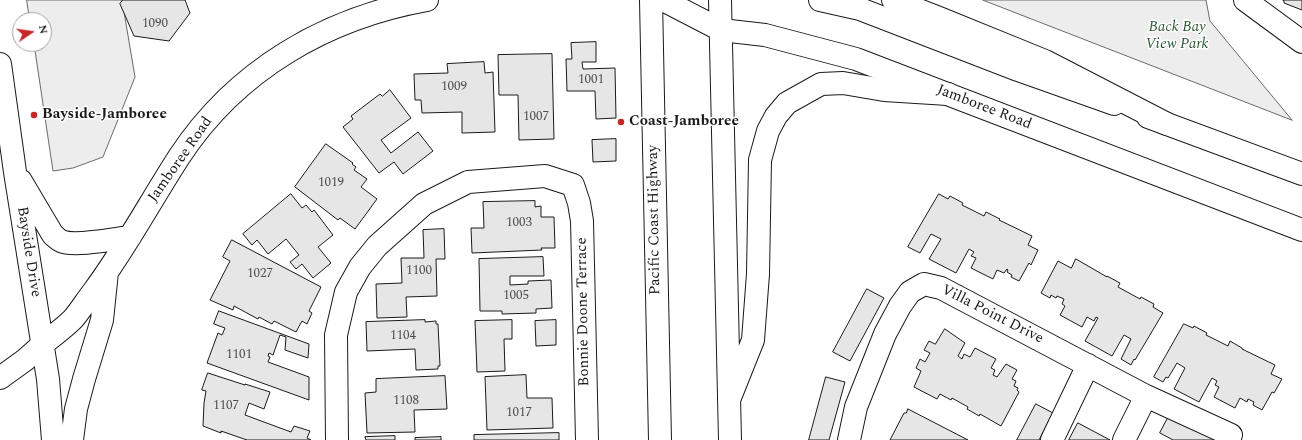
<!DOCTYPE html>
<html>
<head>
<meta charset="utf-8">
<style>
  body { margin:0 }
  #map { position:relative; width:1302px; height:440px; overflow:hidden; background:#fff; font-family:Spectral,serif }
  canvas { display:block }
  .north { position:absolute; left:12px; top:12px; width:40px; height:40px; box-sizing:border-box; background:#fff; border:1px solid #a3a3a3; border-radius:50%; rotate:77deg; font-size:11px; font-weight:700; line-height:16px; text-align:center; color:#1a1a1a }
  .north::after { content:''; display:block; margin:auto; width:14px; height:18px; background:#c62828; clip-path:polygon(50% 0,100% 100%,50% 72%,0 100%) }
</style>
</head>
<body>
<div id="map">
<canvas width="1302" height="440"></canvas>
<div class="north">N</div>
</div>
<script>
const context = document.querySelector('canvas').getContext('2d');
context.lineJoin = 'round';
function fillPath(path, color) { context.fillStyle = color; context.fill(path, 'evenodd'); }
function stroke(path, color, width, dash) { context.strokeStyle = color; context.lineWidth = width; context.lineCap = dash ? 'butt' : 'round'; context.setLineDash(dash || []); context.stroke(path); }
function write(font, color, halo, rows, align = 'center') {
  context.font = font + ' Spectral,serif'; context.lineWidth = 3; context.setLineDash([]); context.textBaseline = 'middle'; context.strokeStyle = halo; context.fillStyle = color; for (const [text, x, y, turn = 0] of rows) {
    context.save(); context.translate(x, y); context.rotate((+turn || 0) * Math.PI / 180); context.textAlign = isNaN(turn) ? turn : align; if (halo) context.strokeText(text, 0, 0); context.fillText(text, 0, 0); context.restore();
  }
}
const built = new Path2D(`
  M27,0H122L135,77L103,157L73,168L53,171L34,44H44V20H30Z
  M983,0H1206L1210,21L1292,120Z`);
const building = new Path2D(`
  M123,0H185L190,13L169,41L134,36L120,4Z
  M1283,0H1302V10L1284,3V1Z
  M596,42V62H582L583,69L615,68L616,118L596,119L595,91H567L566,59H572L571,43Z
  M552,54L554,139L519,140L518,95H499L498,55Z
  M484,62L485,73L493,72L495,132L462,133V112L422,113L421,100H415L414,74L448,73L447,64Z
  M390,90L411,118L381,140L391,153L418,132L433,151L403,174L394,162L379,173L343,127L353,119L351,116L380,94L382,96Z
  M616,139V161L593,162L592,140Z
  M326,144L353,163L352,164L356,167L354,170L367,179L361,187L377,199L355,229L340,218L338,220L295,187Z
  M291,194L302,208L306,205L312,212L314,210L333,235L318,247L331,263L313,278L302,264L296,269L290,262L299,255L286,239L268,254L257,240L252,245L243,234Z
  M939,194L948,199L950,196L963,203L962,205L984,216L986,212L1000,219L999,220L1032,236L1028,245L1038,250L1031,265L1029,263L1019,281L1011,277L1012,275L1007,272L1008,270L1007,269L1004,273L997,270L993,279L971,268L976,258L971,256L974,252L969,249L956,273L929,259L941,239L931,234L920,253L908,247Z
  M535,201V207L541,206V217H554L555,248H541L542,250L472,253L471,228H484L483,202Z
  M444,229L445,259H436L437,296L406,297L407,317L377,318L376,284L402,283L401,258H424L423,230Z
  M232,240L321,287L309,311L312,313L307,324L302,321L296,332L274,321L272,324L259,317L258,319L234,306L233,310L210,300L230,261L223,257Z
  M543,257L544,276H510V285L528,284V281L551,280L552,308L536,309V313L502,314V311H480L479,259Z
  M1076,259L1107,277V276L1120,283L1118,287L1140,299L1141,297L1154,304L1153,307L1163,313L1135,360L1134,359L1131,365L1121,359L1131,339L1124,335L1112,356L1085,341L1098,318L1096,317L1094,321L1087,317L1082,327L1060,315L1065,306L1062,304L1064,299L1057,296L1056,298L1051,295L1050,298L1041,293L1058,261L1071,268Z
  M867,289L884,298L850,361L833,352Z
  M219,311L309,344L308,358L285,350L286,337L280,335L273,355L269,353L268,356L270,357L268,362L309,377V400L207,363L218,333L222,335L225,328L214,324Z
  M425,320V322L436,321V324H438L440,366H438V369L416,370L415,349L367,351L366,322Z
  M512,320V339H504L505,371L477,372L475,321Z
  M556,320V345L536,346L535,321Z
  M1184,324L1193,328L1194,326L1207,333L1206,335L1228,346L1230,341L1242,348V349L1275,365L1271,374L1282,379L1274,393L1272,392L1262,410L1253,405L1254,402L1248,399L1247,402L1240,398L1235,408L1214,397L1219,387L1215,385L1217,381L1212,378L1199,402L1174,389L1185,368L1177,363L1168,378L1166,377L1163,382L1154,377Z
  M945,329L965,343L958,356L962,359L964,354L970,357L975,348L996,359L991,368L995,370L993,375L997,377L1006,364L1017,370L1012,379L1016,381L1014,386L1018,388L1017,390L1019,392L1001,426L980,414L979,416L967,409L968,407L952,398L951,400L940,394L937,399L914,387L921,371L916,368L920,359L925,362L930,353L924,350L929,341L935,344Z
  M208,373L245,385V384L270,392L264,409L249,403L245,415L291,432L294,426L310,431L307,438L311,440H247L221,431V433L203,426L204,403L206,391L202,390Z
  M526,375L527,398H552L553,428L487,430L485,377Z
  M445,376L447,409L414,410L415,432L367,433L365,393L376,392V379Z
  M826,377L845,382L829,440H809Z
  M1036,404L1053,413L1039,440H1017Z
  M908,409L968,440H890L904,413H906Z
  M1169,416L1215,440H1173L1160,433Z
  M1078,423L1110,440H1069Z
  M559,433V440H474V435Z
  M395,436V440H366L365,437Z
  M441,437V440H415V438Z`);
const minor = new Path2D(`
  M1245,0L1302,42
  M0,378L25,360L43,344
  M1146,396L1231,435
  M337,440L336,335L346,292L360,267L377,246L424,204L468,182L545,176L573,185L579,203L582,221L587,440
  M849,440L856,407L885,334L900,306L910,292L924,284L941,288L1146,396L1124,440
  M1052,440L1088,365`);
const major = new Path2D(`
  M663,0L721,30L765,35L856,59L1302,230
  M820,0L860,9L1018,70L1114,104
  M0,64L15,172L48,379L53,440
  M1148,117L1302,174
  M21,181L53,235C56,237 58,240 61,241C74,247 114,239 130,237
  M43,344C53,336 64,328 73,319C80,311 86,301 93,292C125,249 150,202 179,157C236,70 326,18 427,0
  M72,440L76,409L84,379L102,320L107,272`);
const highway = new Path2D(`
  M651,0L660,440
  M720,0L730,440
  M893,0L939,18L1045,61L1167,124
  M729,400L753,340L758,274L760,160L768,131L776,116L787,103L821,84L843,83L884,90L948,94`);
const markers = [
  [34,115,4,"#c62828"],
  [621,122,4,"#c62828"]
];
const numberNames = [
  ["1090",155,24],
  ["1001",591,80],
  ["1009",454,87],
  ["1007",536,117],
  ["1019",331,183],
  ["1003",519,223],
  ["1100",419,271],
  ["1027",260,274],
  ["1005",516,296],
  ["1104",403,336],
  ["1101",239,355],
  ["1108",406,401],
  ["1107",226,406],
  ["1017",519,413]
];
const parkNames = [
  ["Back Bay",1177,28],
  ["View Park",1177,45]
];
const streetNames = [
  ["Jamboree Road",984,108,21],
  ["Jamboree Road",181,160,-55],
  ["Pacific Coast Highway",655,220,-91],
  ["Bayside Drive",28,252,81],
  ["Bonnie Doone Terrace",584,312,-91],
  ["Villa Point Drive",992,315,27]
];
const poiNames = [
  ["Bayside-Jamboree",42,115],
  ["Coast-Jamboree",629,122]
];
fillPath(built, '#ededed');
stroke(built, '#6a6a6a', 1);
fillPath(building, '#e6e6e6');
stroke(building, '#1a1a1a', 1);
stroke(minor, '#1a1a1a', 24);
stroke(major, '#1a1a1a', 24);
stroke(highway, '#1a1a1a', 24);
stroke(minor, '#fff', 22);
stroke(major, '#fff', 22);
stroke(highway, '#fff', 22);
for (const [x, y, r, color] of markers) { const dot = new Path2D(); dot.arc(x, y, r, 0, 2 * Math.PI); context.fillStyle = color; context.fill(dot); stroke(dot, '#fff', 1.5); }
write('13px', '#4d4d4d', null, numberNames);
write('italic 15px', '#2b5a34', '#fff', parkNames);
write('15px', '#1a1a1a', '#fff', streetNames);
write('bold 15px', '#1a1a1a', '#fff', poiNames, 'left');
</script>
</body>
</html>
